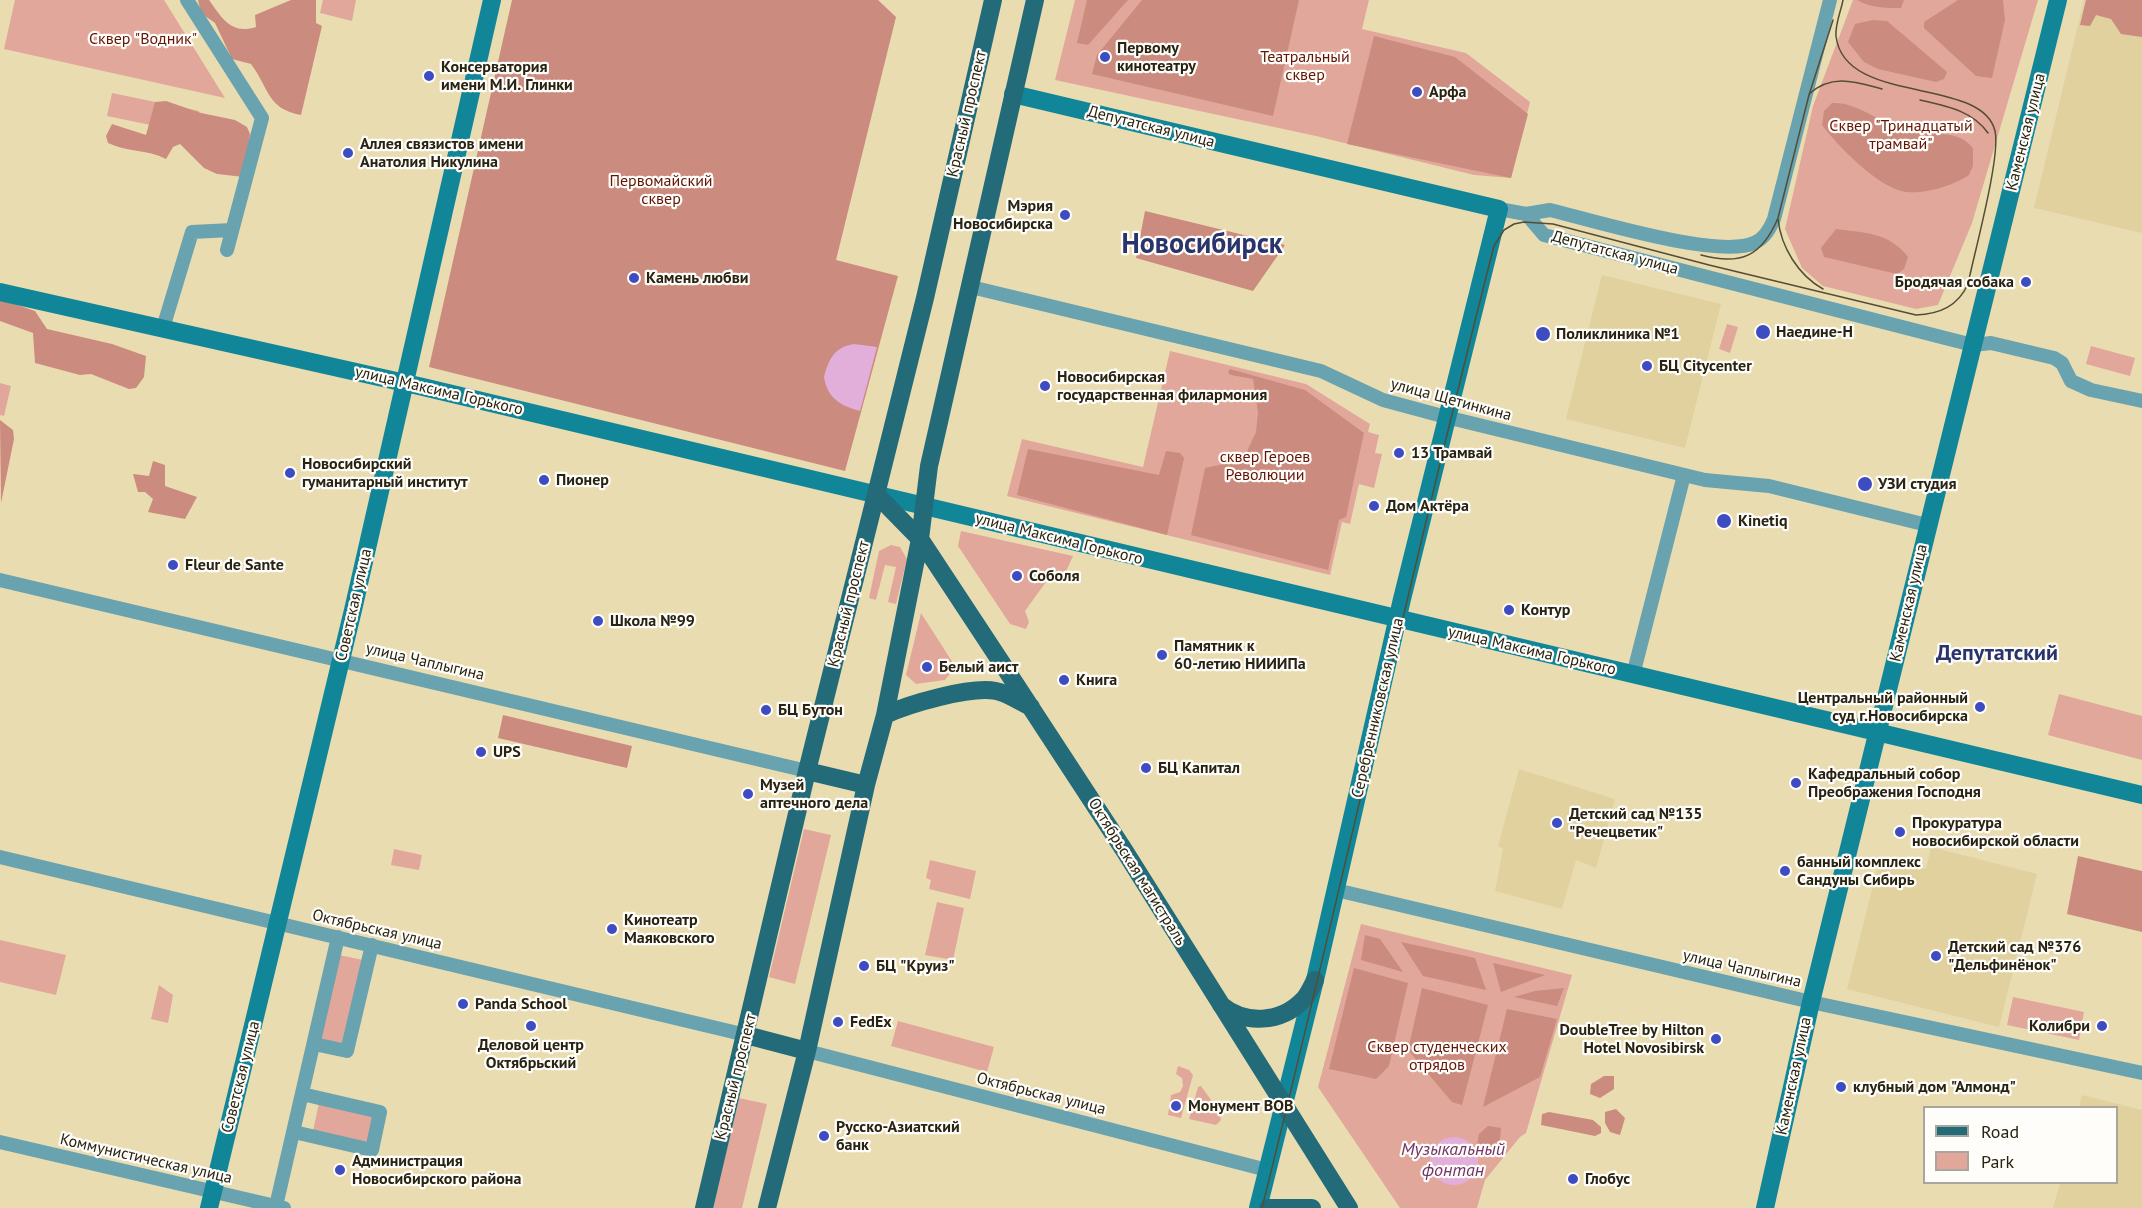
<!DOCTYPE html>
<html>
<head>
<meta charset="utf-8">
<style>
  body { margin:0 }
  #map { position:relative; width:2142px; height:1208px; overflow:hidden; background:#eadcb1; font-family:"PT Sans",sans-serif }
  canvas { display:block }
  .legend { position:absolute; left:1923px; top:1106px; width:195px; height:78px; box-sizing:border-box; background:#fffdf9; border:2px solid #a9a69d; margin:0; padding:8px 10px; list-style:none; font-size:18px; color:#282312 }
  .legend li { display:flex; align-items:center; gap:12px; height:30px }
  .legend b { width:30px; border:2px solid #a9a69d }
</style>
</head>
<body>
<div id="map">
<canvas width="2142" height="1208"></canvas>
<ul class="legend">
<li><b style="height:8px;background:#236b78"></b>Road</li>
<li><b style="height:16px;background:#e2a79b"></b>Park</li>
</ul>
</div>
<script>
const context = document.querySelector('canvas').getContext('2d');
context.lineJoin = 'round';
function fillPath(path, color) { context.fillStyle = color; context.fill(path, 'evenodd'); }
function stroke(path, color, width, dash) { context.strokeStyle = color; context.lineWidth = width; context.lineCap = dash ? 'butt' : 'round'; context.setLineDash(dash || []); context.stroke(path); }
function write(font, color, halo, rows, align = 'center') {
  context.font = font + ' "PT Sans",sans-serif'; context.lineWidth = 4.5; context.setLineDash([]); context.textBaseline = 'middle'; context.strokeStyle = halo; context.fillStyle = color; for (const [text, x, y, turn = 0] of rows) {
    context.save(); context.translate(x, y); context.rotate((+turn || 0) * Math.PI / 180); context.textAlign = isNaN(turn) ? turn : align; if (halo) context.strokeText(text, 0, 0); context.fillText(text, 0, 0); context.restore();
  }
}
const built = new Path2D(`
  M2084,0H2142V233L2034,208Z
  M1602,275L1721,304L1685,448L1566,419Z
  M1519,769L1615,799L1596,868L1576,860L1562,909L1495,891L1503,849L1498,846Z
  M1931,847L2037,874L1999,1027L1847,989L1880,858L1926,869Z
  M2082,1095L2142,1110V1208H2053L2060,1183L2116,1182V1108L2079,1107Z`);
const green = new Path2D(`
  M15,0H164L225,98L4,49Z
  M323,0H356L352,21L320,13Z
  M1075,0H1369L1362,29L1466,53L1530,102L1511,178L1474,175L1316,136L1055,80Z
  M1853,0H2038L1972,223L1938,305L1916,309L1823,286L1802,268L1785,229L1813,106Z
  M112,93L199,111L194,134L107,116Z
  M1727,324L1738,327L1730,353L1719,349Z
  M2091,346L2135,358L2130,376L2086,364Z
  M1170,351L1306,384L1370,424L1368,432L1379,435L1375,453L1382,454L1374,488L1359,484L1350,524L1342,522L1330,575L1007,496L1022,439L1143,467Z
  M0,383L11,386L4,416L0,415Z
  M961,531L1073,556L1064,576L1051,575L1025,611L1029,622L1026,629L1010,624L958,546Z
  M891,545L900,547L907,559L896,604L888,602L896,567L885,565L876,600L869,598L879,551Z
  M921,613L953,663L952,671L945,680L916,684L906,675Z
  M2059,694L2142,716V760L2048,735Z
  M804,829L831,835L795,984L769,977Z
  M394,849L422,855L419,870L391,865Z
  M930,860L976,871L970,899L929,889L931,880L926,878Z
  M937,902L964,908L953,960L925,955Z
  M1361,924L1572,975L1526,1133L1520,1137L1485,1180L1477,1208H1400L1318,1087Z
  M0,940L66,955L56,995L0,982Z
  M339,955L363,960L343,1045L320,1040Z
  M159,985L173,995L168,1023L151,1019Z
  M2013,997L2084,1012L2079,1040L2007,1025Z
  M898,1021L994,1047L987,1072L891,1046Z
  M1178,1066L1189,1070L1193,1075L1181,1118L1168,1115L1171,1095L1180,1092L1183,1086L1182,1078L1176,1074Z
  M1201,1086L1219,1111L1221,1120L1216,1125L1189,1119L1198,1087Z
  M320,1098L380,1112L372,1150L312,1136Z
  M739,1098L767,1104L742,1208H713Z`);
const forest = new Path2D(`
  M198,0H209C222,18 231,35 256,27L255,15L291,0H316V23L322,26L301,115C267,109 269,88 251,64L232,59L215,23L201,13Z
  M512,0H878L896,17L836,260L898,276L845,471L429,367Z
  M1087,0H1128L1088,45L1077,43Z
  M1142,0H1299L1273,116L1092,74L1097,55Z
  M1857,0H1904L1901,8C1884,8 1872,8 1857,0Z
  M1958,0H2003L2005,20L1992,78L1976,76L1924,28V22Z
  M2086,0H2142V37L2121,34L2111,19L2096,15L2090,26L2080,25Z
  M1873,20L1887,21L1947,72L1944,79L1936,82L1878,69L1864,62L1848,42L1855,24Z
  M1374,36L1455,57L1528,114L1511,178L1347,144Z
  M166,101L201,113L235,120L247,127L250,134L244,177L217,174L204,168L180,144L173,147L166,159C147,149 126,152 108,143L106,136L112,124L146,135L155,102Z
  M1832,103C1858,102 1878,122 1902,130C1926,138 1955,126 1973,148V166L1969,175C1953,186 1920,196 1901,191C1875,184 1838,146 1822,125L1824,111Z
  M1145,211L1285,245L1253,291L1136,258Z
  M1836,229C1865,233 1889,232 1908,257L1904,269L1897,274L1824,257L1821,248Z
  M0,299L35,311L47,329L112,344L146,356L144,377L136,388L129,389L91,374L80,375L35,363L33,333L0,321Z
  M1230,369L1305,390L1364,433L1346,517L1339,520L1328,570L1191,535L1205,468L1243,460L1256,432L1258,413L1253,379L1231,375L1228,373Z
  M0,420L13,430L14,439L1,503Z
  M1028,449L1159,475L1166,451L1180,453L1184,458L1167,535L1017,495Z
  M153,461L165,465V486L197,497L185,519L148,512L153,499L145,492H138L133,474L149,476Z
  M503,715L632,746L627,768L498,738Z
  M2078,856L2142,871V932L2067,914Z
  M1365,935L1380,939L1403,972L1361,960Z
  M1401,942L1475,958L1486,990L1423,976Z
  M1493,963L1545,975L1501,992Z
  M1354,968L1408,983L1389,1066L1376,1079L1329,1069Z
  M1422,988L1488,1005L1462,1105L1452,1102L1408,1050Z
  M1564,988L1557,1006L1514,997L1535,991Z
  M1507,1009L1557,1019L1540,1077L1483,1107Z
  M1604,1076H1614V1089L1600,1098L1590,1094L1591,1084Z
  M1616,1109L1625,1118L1620,1135L1610,1132L1605,1123V1112Z
  M1549,1112L1593,1120L1601,1127V1133L1595,1136L1541,1125L1542,1114Z
  M1488,1126L1501,1128L1500,1140L1486,1148L1477,1144L1479,1134Z`);
const water = new Path2D(`
  M854,344L877,347L860,411C841,406 827,398 824,377C829,358 835,347 854,344Z
  M1430 1161a24 24 0 1 1 48 0a24 24 0 1 1-48 0Z`);
const street = new Path2D(`
  M187,0L262,118L227,250
  M1499,209L1526,214L1544,235L1949,339L1973,345L1991,343L2054,358L2062,363L2071,381L2091,390L2142,401
  M1526,214L1550,210C1591,220 1718,259 1754,243C1764,239 1770,229 1774,219L1830,0
  M971,287L1321,371L1383,400L1446,417L1705,480L1769,486L1927,525
  M163,328L192,232L232,230
  M0,580L807,771
  M1633,675L1684,475
  M0,857L746,1035
  M1336,890L1811,1002L2142,1073
  M314,1044L347,1051L372,945
  M807,1051L1267,1170
  M294,1132L372,1150L380,1112L302,1094
  M0,1142L284,1208
  M276,1206L338,937`);
const secondary = new Path2D(`
  M1013,94L1499,209L1402,599L1315,980L1258,1208
  M0,292L423,387L2142,795
  M209,1208L353,610L492,0
  M1765,1208L1811,1002L2058,0`);
const primary = new Path2D(`
  M877,495L920,539L1003,665L1124,850L1349,1208
  M885,715C909,704 970,686 996,691C1007,693 1020,702 1031,707
  M807,771L866,785
  M1221,1005C1245,1025 1281,1023 1303,1000C1308,995 1312,986 1315,980
  M746,1035L807,1051
  M704,1208L807,771L925,298L993,0
  M767,1208L807,1051L866,785L885,715L920,539L929,466L1035,0
  M1268,1208H1312`);
const tram = new Path2D(`
  M1809,94C1832,73 1856,82 1882,89
  M1920,100C1945,106 1972,110 1988,133
  M1778,219C1781,247 1798,275 1823,289
  M1701,255C1741,266 1762,256 1778,218L1809,95L1833,20
  M1262,1208C1342,888 1412,565 1494,246L1504,230L1514,224L1524,222L1553,224L1709,265L1916,315C1940,314 1958,306 1968,284C1974,254 2001,156 1995,131C1982,76 1844,106 1836,36C1835,24 1841,11 1843,0`);
const markers = [
  [1105,57,6,"#3d4cc0"],
  [429,76,6,"#3d4cc0"],
  [1417,92,6,"#3d4cc0"],
  [348,153,6,"#3d4cc0"],
  [1065,215,6,"#3d4cc0"],
  [634,278,6,"#3d4cc0"],
  [2026,282,6,"#3d4cc0"],
  [1763,332,8,"#3d4cc0"],
  [1543,334,8,"#3d4cc0"],
  [1647,366,6,"#3d4cc0"],
  [1045,386,6,"#3d4cc0"],
  [1399,453,6,"#3d4cc0"],
  [290,473,6,"#3d4cc0"],
  [544,480,6,"#3d4cc0"],
  [1865,484,8,"#3d4cc0"],
  [1374,506,6,"#3d4cc0"],
  [1724,521,8,"#3d4cc0"],
  [173,565,6,"#3d4cc0"],
  [1017,576,6,"#3d4cc0"],
  [1509,610,6,"#3d4cc0"],
  [598,621,6,"#3d4cc0"],
  [1162,655,6,"#3d4cc0"],
  [927,667,6,"#3d4cc0"],
  [1064,680,6,"#3d4cc0"],
  [1980,707,6,"#3d4cc0"],
  [766,710,6,"#3d4cc0"],
  [481,752,6,"#3d4cc0"],
  [1146,768,6,"#3d4cc0"],
  [1796,783,6,"#3d4cc0"],
  [748,794,6,"#3d4cc0"],
  [1557,823,6,"#3d4cc0"],
  [1900,832,6,"#3d4cc0"],
  [1785,871,6,"#3d4cc0"],
  [612,929,6,"#3d4cc0"],
  [1936,956,6,"#3d4cc0"],
  [864,966,6,"#3d4cc0"],
  [463,1004,6,"#3d4cc0"],
  [838,1022,6,"#3d4cc0"],
  [531,1026,6,"#3d4cc0"],
  [2102,1026,6,"#3d4cc0"],
  [1716,1039,6,"#3d4cc0"],
  [1841,1087,6,"#3d4cc0"],
  [1176,1106,6,"#3d4cc0"],
  [824,1136,6,"#3d4cc0"],
  [340,1170,6,"#3d4cc0"],
  [1573,1179,6,"#3d4cc0"]
];
const parkNames = [
  ["Сквер \"Водник\"",143,39],
  ["Театральный",1305,57],
  ["сквер",1305,75],
  ["Сквер \"Тринадцатый",1901,126],
  ["трамвай\"",1901,144],
  ["Первомайский",661,181],
  ["сквер",661,199],
  ["сквер Героев",1265,457],
  ["Революции",1265,475],
  ["Сквер студенческих",1437,1047],
  ["отрядов",1437,1065]
];
const poiNames = [
  ["Первому",1117,48],
  ["кинотеатру",1117,66],
  ["Консерватория",441,67],
  ["имени М.И. Глинки",441,85],
  ["Арфа",1429,92],
  ["Аллея связистов имени",360,144],
  ["Анатолия Никулина",360,162],
  ["Мэрия",1053,206,"right"],
  ["Новосибирска",1053,224,"right"],
  ["Камень любви",646,278],
  ["Бродячая собака",2014,282,"right"],
  ["Наедине-Н",1776,332],
  ["Поликлиника №1",1556,334],
  ["БЦ Citycenter",1659,366],
  ["Новосибирская",1057,377],
  ["государственная филармония",1057,395],
  ["13 Трамвай",1411,453],
  ["Новосибирский",302,464],
  ["гуманитарный институт",302,482],
  ["Пионер",556,480],
  ["УЗИ студия",1878,484],
  ["Дом Актёра",1386,506],
  ["Kinetiq",1738,521],
  ["Fleur de Sante",185,565],
  ["Соболя",1029,576],
  ["Контур",1521,610],
  ["Школа №99",610,621],
  ["Памятник к",1174,646],
  ["60-летию НИИИПа",1174,664],
  ["Белый аист",939,667],
  ["Книга",1076,680],
  ["Центральный районный",1968,698,"right"],
  ["суд г.Новосибирска",1968,716,"right"],
  ["БЦ Бутон",778,710],
  ["UPS",493,752],
  ["БЦ Капитал",1158,768],
  ["Кафедральный собор",1808,774],
  ["Преображения Господня",1808,792],
  ["Музей",760,785],
  ["аптечного дела",760,803],
  ["Детский сад №135",1569,814],
  ["\"Речецветик\"",1569,832],
  ["Прокуратура",1912,823],
  ["новосибирской области",1912,841],
  ["банный комплекс",1797,862],
  ["Сандуны Сибирь",1797,880],
  ["Кинотеатр",624,920],
  ["Маяковского",624,938],
  ["Детский сад №376",1948,947],
  ["\"Дельфинёнок\"",1948,965],
  ["БЦ \"Круиз\"",876,966],
  ["Panda School",475,1004],
  ["FedEx",850,1022],
  ["Колибри",2090,1026,"right"],
  ["DoubleTree by Hilton",1704,1030,"right"],
  ["Hotel Novosibirsk",1704,1048,"right"],
  ["Деловой центр",531,1045,"center"],
  ["Октябрьский",531,1063,"center"],
  ["клубный дом \"Алмонд\"",1853,1087],
  ["Монумент ВОВ",1188,1106],
  ["Русско-Азиатский",836,1127],
  ["банк",836,1145],
  ["Администрация",352,1161],
  ["Новосибирского района",352,1179],
  ["Глобус",1585,1179]
];
const streetNames = [
  ["Красный проспект",967,114,-77],
  ["Депутатская улица",1151,127,14],
  ["Каменская улица",2026,132,-76],
  ["Депутатская улица",1615,253,15],
  ["улица Максима Горького",439,391,13],
  ["улица Щетинкина",1451,400,15],
  ["улица Максима Горького",1059,539,14],
  ["Каменская улица",1909,603,-77],
  ["Красный проспект",849,604,-76],
  ["Советская улица",354,605,-77],
  ["улица Максима Горького",1532,651,13],
  ["улица Чаплыгина",425,662,13],
  ["Серебренниковская улица",1378,708,-77],
  ["Октябрьская магистраль",1137,872,58],
  ["Октябрьская улица",377,930,13],
  ["улица Чаплыгина",1742,969,13],
  ["Каменская улица",1794,1076,-78],
  ["Советская улица",241,1077,-76],
  ["Красный проспект",736,1077,-76],
  ["Октябрьская улица",1041,1094,14],
  ["Коммунистическая улица",146,1159,13]
];
const waterNames = [
  ["Музыкальный",1453,1150],
  ["фонтан",1453,1171]
];
const districtNames = [
  ["Депутатский",1997,654]
];
const townNames = [
  ["Новосибирск",1202,245]
];
fillPath(built, '#e1d19f');
fillPath(green, '#e2a79b');
fillPath(forest, '#cb8b7e');
fillPath(water, '#e2afda');
stroke(street, '#69a3af', 14);
stroke(secondary, '#128699', 18);
stroke(primary, '#236b78', 18);
stroke(tram, '#544d36', 1.5);
for (const [x, y, r, color] of markers) { const dot = new Path2D(); dot.arc(x, y, r, 0, 2 * Math.PI); context.fillStyle = color; context.fill(dot); stroke(dot, '#fffdf9', 2); }
write('16px', '#621609', '#fffdf9', parkNames);
write('bold 16px', '#282312', '#fffdf9', poiNames, 'left');
write('16px', '#282312', '#fffdf9', streetNames);
write('italic 18px', '#703469', '#fffdf9', waterNames);
write('bold 22px', '#29346d', '#fffdf9', districtNames);
write('bold 28px', '#29346d', '#fffdf9', townNames);
</script>
</body>
</html>
